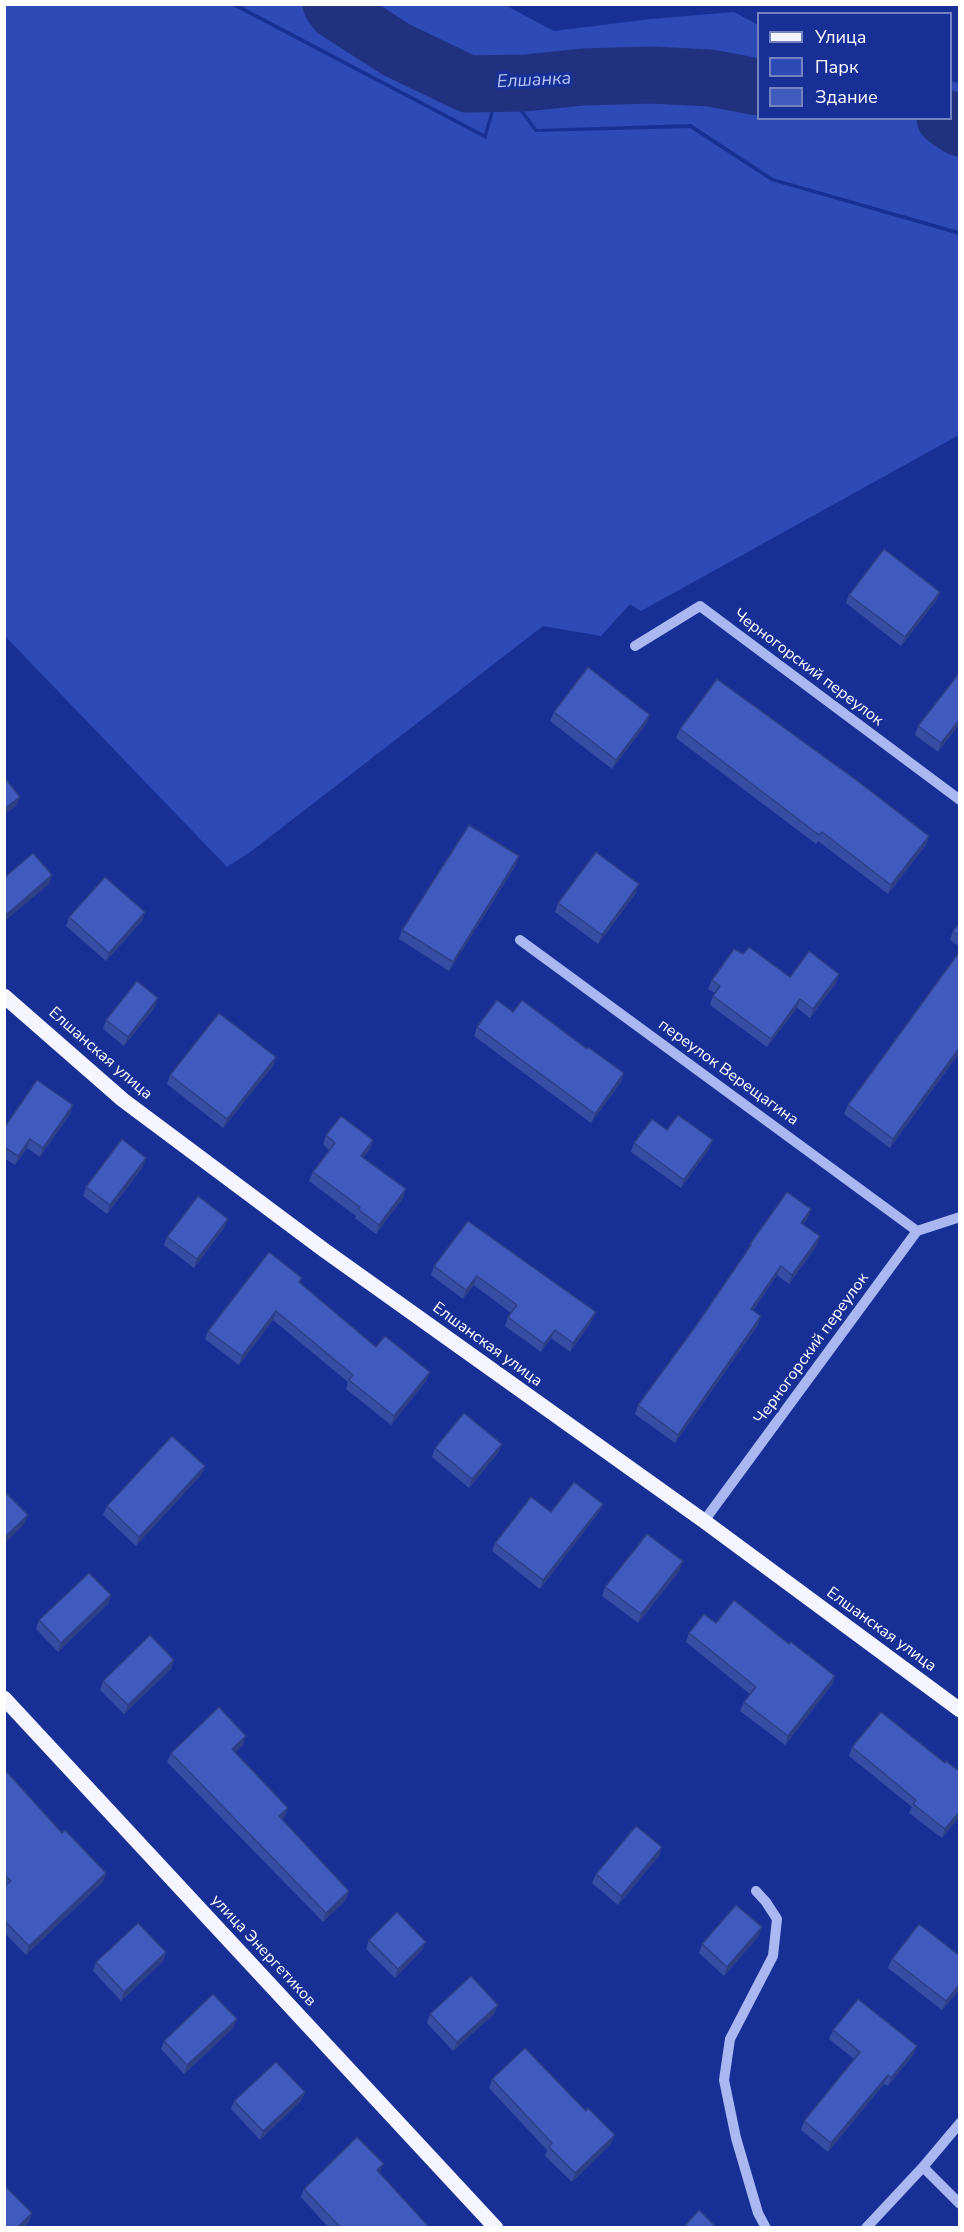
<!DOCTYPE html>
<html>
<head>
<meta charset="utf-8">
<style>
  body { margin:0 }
  #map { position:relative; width:964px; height:2232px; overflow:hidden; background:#183096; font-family:"Nunito Sans",sans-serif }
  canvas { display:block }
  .frame { position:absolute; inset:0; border:6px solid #fff; pointer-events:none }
  .legend { position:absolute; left:757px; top:12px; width:195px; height:108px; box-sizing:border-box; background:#183096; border:2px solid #7483c0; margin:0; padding:8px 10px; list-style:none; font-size:18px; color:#fff }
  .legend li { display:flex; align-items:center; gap:12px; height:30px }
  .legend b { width:30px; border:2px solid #7483c0 }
</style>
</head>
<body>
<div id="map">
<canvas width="964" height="2232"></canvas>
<div class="frame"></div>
<ul class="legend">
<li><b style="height:8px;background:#f4f5ff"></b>Улица</li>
<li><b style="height:16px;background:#2e4ab6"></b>Парк</li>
<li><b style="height:16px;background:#405abe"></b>Здание</li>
</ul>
</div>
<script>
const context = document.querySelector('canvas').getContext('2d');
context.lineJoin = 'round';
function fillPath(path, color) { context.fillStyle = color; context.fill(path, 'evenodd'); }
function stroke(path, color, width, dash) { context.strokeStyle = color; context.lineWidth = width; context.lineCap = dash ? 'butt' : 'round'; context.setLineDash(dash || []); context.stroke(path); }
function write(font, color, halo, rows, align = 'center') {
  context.font = font + ' "Nunito Sans",sans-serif'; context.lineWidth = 6; context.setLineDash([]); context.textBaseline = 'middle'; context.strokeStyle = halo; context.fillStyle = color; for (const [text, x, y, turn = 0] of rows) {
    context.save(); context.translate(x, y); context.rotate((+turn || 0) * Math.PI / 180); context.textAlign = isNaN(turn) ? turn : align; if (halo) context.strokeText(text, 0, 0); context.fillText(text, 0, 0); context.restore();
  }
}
const green = new Path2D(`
  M5,4L231,5L486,139L501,86L535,132L690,128L771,181L959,235V435L641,611L630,604L601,636L543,626L249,853L227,867L5,636Z
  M239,5H505L554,31L651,19L734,12L758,25V118H950L951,82L959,83V231L773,178L691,124L537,129L500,79L484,134Z`);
const river = new Path2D(`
  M331,4L336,11L397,50L468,84L525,83L583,77L651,75L710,78L758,87
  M945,118L960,128`);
const minor = new Path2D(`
  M635,646L700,606L960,800
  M520,940L917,1231
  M704,1521L917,1231L960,1217
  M756,1891L766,1902L777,1919L773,1956L730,2039L724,2080L736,2138L758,2213L766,2228
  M923,2167L960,2204
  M866,2228L923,2167L960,2123`);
const major = new Path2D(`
  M4,996L123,1100L324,1250L704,1521L960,1710
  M4,1698L496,2228`);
const wall = new Path2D(`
  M940,592L936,601L901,646L846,603L849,595Z
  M960,672V723L938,752L915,735L918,726Z
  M554,712L647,723L612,769L550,721Z
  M680,729L929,836L926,845L888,894L818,841L816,844L676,738Z
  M516,865L449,971L399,939L402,930Z
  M636,893L598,944L555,912L558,903Z
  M145,912L142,921L106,961L66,926L69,917Z
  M960,923V947L950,940L953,931Z
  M960,951V1052L890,1148L844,1114L848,1105Z
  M743,954L790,977L839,974L836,983L810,1018L797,1008L767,1047L710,1005L713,996L715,993L708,989L712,980Z
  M155,1007L124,1046L103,1029L106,1020Z
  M513,1012L587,1049L621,1082L591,1123L474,1036L477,1027Z
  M273,1066L223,1128L167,1084L170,1075Z
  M70,1114L40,1157L27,1148L15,1165L4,1158V1128Z
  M326,1135L373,1140L370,1149L363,1158L403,1198L376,1234L355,1218L356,1216L309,1181L313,1172L329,1150L323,1144Z
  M634,1143L709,1149L681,1188L631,1152Z
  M143,1167L107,1214L83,1196L86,1187Z
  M808,1218L803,1224L817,1245L789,1284L777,1275L753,1311L761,1316L758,1325L675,1443L635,1414L638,1405L695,1327L747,1251L750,1244Z
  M228,1219L224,1228L194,1268L164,1245L167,1237Z
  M468,1221L592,1321L570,1352L551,1338L541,1352L505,1326L508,1317L511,1313L474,1285L463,1299L431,1275L434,1266Z
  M300,1283L376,1347L430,1372L426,1381L391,1425L346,1389L348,1382L273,1320L239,1365L205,1339L208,1331Z
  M502,1444L498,1453L469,1488L432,1457L435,1448Z
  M205,1466L201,1475L136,1546L103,1515L107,1506Z
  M603,1504L599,1512L540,1589L492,1551L495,1543L551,1512Z
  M680,1570L638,1623L602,1596L605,1587Z
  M111,1595L108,1604L58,1652L36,1629L39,1620Z
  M716,1623L835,1676L832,1685L785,1745L740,1711L744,1702L750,1694L686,1642L689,1633Z
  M171,1669L124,1714L100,1690L103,1681Z
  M243,1745L235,1752L285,1817L282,1819L346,1900L323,1922L167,1762L171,1753Z
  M852,1747L945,1763L960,1772V1816L942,1838L909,1813L912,1807L849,1756Z
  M4,1774L62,1833L106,1873L103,1882L26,1955L4,1932Z
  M662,1847L659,1856L618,1905L592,1883L596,1874Z
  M759,1936L724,1976L699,1953L702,1944Z
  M369,1940L422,1950L395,1978L366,1949Z
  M166,1952L163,1961L121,2001L93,1971L96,1962Z
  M960,1956V1989L942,2010L888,1968L892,1959Z
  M498,2005L494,2014L453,2051L427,2023L430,2014Z
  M233,2028L184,2074L161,2049L164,2041Z
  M833,2030L917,2046L913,2055L888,2086L884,2084L828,2152L801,2130L804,2121L854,2059L829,2039Z
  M492,2079L611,2144L572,2182L545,2156L547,2150L489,2088Z
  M305,2092L301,2101L260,2140L231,2109L234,2101Z
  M380,2173L430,2228H329L301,2197L304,2189Z`);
const shadedWall = new Path2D(`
  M940,592L936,601L901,646L905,637Z
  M650,715L647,723L612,769L616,760Z
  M960,719V723L938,752L941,743Z
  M20,797L16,806L4,815V809Z
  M929,836L926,845L888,894L891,885Z
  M519,856L516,865L449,971L453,962Z
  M52,875L49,884L4,922L7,914Z
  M639,884L636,893L598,944L602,935Z
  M145,912L142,921L106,961L109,953Z
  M839,974L836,983L810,1018L813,1009Z
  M158,998L155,1007L124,1046L128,1037Z
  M800,999L797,1008L767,1047L771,1039Z
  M960,1047V1052L890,1148L893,1139Z
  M276,1057L273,1066L223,1128L227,1119Z
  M624,1073L621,1082L591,1123L595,1114Z
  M73,1105L70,1114L40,1157L43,1148Z
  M30,1139L27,1148L15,1165L18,1156Z
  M373,1140L370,1149L358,1165L361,1156Z
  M713,1140L709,1149L681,1188L684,1180Z
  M146,1158L143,1167L107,1214L110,1205Z
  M406,1189L403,1198L376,1234L379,1225Z
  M811,1209L808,1218L797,1232L801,1223Z
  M228,1219L224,1228L194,1268L197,1259Z
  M820,1236L817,1245L789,1284L792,1275Z
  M781,1266L777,1275L748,1318L751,1309Z
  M477,1276L474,1285L463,1299L466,1290Z
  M276,1311L273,1320L239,1365L242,1356Z
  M596,1312L592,1321L570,1352L573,1343Z
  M761,1316L758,1325L675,1443L678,1435Z
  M555,1330L551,1338L541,1352L544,1344Z
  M430,1372L426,1381L391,1425L394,1416Z
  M502,1444L498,1453L469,1488L472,1479Z
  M205,1466L201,1475L136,1546L139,1537Z
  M603,1504L599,1512L540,1589L543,1580Z
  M28,1515L25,1523L4,1544V1538Z
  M683,1561L680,1570L638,1623L641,1614Z
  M111,1595L108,1604L58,1652L61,1643Z
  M174,1660L171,1669L124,1714L128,1705Z
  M835,1676L832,1685L785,1745L788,1736Z
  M246,1736L243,1745L229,1758L232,1749Z
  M288,1808L285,1817L276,1825L279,1816Z
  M960,1811V1816L942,1838L945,1829Z
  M662,1847L659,1856L618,1905L621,1896Z
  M106,1873L103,1882L26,1955L29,1946Z
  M349,1891L346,1900L323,1922L326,1913Z
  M762,1927L759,1936L724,1976L727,1967Z
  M426,1942L422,1950L395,1978L398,1969Z
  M166,1952L163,1961L121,2001L124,1992Z
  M960,1984V1989L942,2010L946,2001Z
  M498,2005L494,2014L453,2051L457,2042Z
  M237,2019L233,2028L184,2074L187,2065Z
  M917,2046L913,2055L888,2086L891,2078Z
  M888,2075L884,2084L828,2152L831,2143Z
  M305,2092L301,2101L260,2140L263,2131Z
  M615,2135L611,2144L572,2182L575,2173Z
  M384,2164L380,2172L374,2179L377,2170Z
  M32,2213L29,2222L23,2228H17Z`);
const building = new Path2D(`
  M884,549L940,592L905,637L849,595Z
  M588,667L650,715L616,760L554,712Z
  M960,672V719L941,743L918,726Z
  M717,679L859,782L929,836L891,885L822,832L819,835L680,729Z
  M4,777L20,797L4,809Z
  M469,825L519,856L453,962L402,930Z
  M596,852L639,884L602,935L558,903Z
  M33,853L52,875L7,914L4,912V878Z
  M105,877L145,912L109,953L69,917Z
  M960,923V936L953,931Z
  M749,947L790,977L809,951L839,974L813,1009L800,999L771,1039L713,996L720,986L712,980L734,949L743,954Z
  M960,951V1047L893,1139L848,1105Z
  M137,981L158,998L128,1037L106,1020Z
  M497,1000L513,1012L522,1000L587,1049L588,1047L624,1073L595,1114L477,1027Z
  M219,1013L276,1057L227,1119L170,1075Z
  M37,1080L73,1105L43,1148L30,1139L18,1156L4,1147V1128Z
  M678,1115L713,1140L684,1180L634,1143L652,1119L667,1130Z
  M341,1116L373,1140L361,1156L406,1189L379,1225L358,1209L360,1207L313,1172L335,1143L326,1135Z
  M122,1139L146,1158L110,1205L86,1187Z
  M787,1192L811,1209L801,1223L820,1236L792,1275L781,1266L751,1309L761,1316L678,1435L638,1405L695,1327L751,1245L750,1244Z
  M198,1196L228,1219L197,1259L167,1237Z
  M468,1221L596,1312L573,1343L555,1330L544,1344L508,1317L517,1305L477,1276L466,1290L434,1266Z
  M269,1252L302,1278L299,1282L376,1347L385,1336L430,1372L394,1416L349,1380L353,1375L276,1311L242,1356L208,1331Z
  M464,1413L502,1444L472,1479L435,1448Z
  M172,1436L205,1466L139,1537L107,1506Z
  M574,1482L603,1504L543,1580L495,1543L531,1497L551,1512Z
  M4,1491L28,1515L4,1538Z
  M647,1534L683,1561L641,1614L605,1587Z
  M89,1573L111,1595L61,1643L39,1620Z
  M734,1600L789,1644L791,1642L835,1676L788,1736L744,1702L756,1687L689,1633L704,1614L716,1623Z
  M150,1635L174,1660L128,1705L103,1681Z
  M219,1707L246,1736L232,1749L288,1808L279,1816L349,1891L326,1913L171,1753Z
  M881,1712L945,1763L946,1761L960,1772V1811L945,1829L913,1804L916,1800L852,1747Z
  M7,1772L62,1833L65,1830L106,1873L29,1946L4,1920V1887L11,1881L4,1874V1774Z
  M636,1826L662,1847L621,1896L596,1874Z
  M736,1905L762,1927L727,1967L702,1944Z
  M397,1912L426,1942L398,1969L369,1940Z
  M138,1923L166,1952L124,1992L96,1962Z
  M919,1924L960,1956V1984L946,2001L892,1959Z
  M471,1976L498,2005L457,2042L430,2014Z
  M213,1994L237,2019L187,2065L164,2041Z
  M858,1999L917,2046L891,2078L888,2075L831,2143L804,2121L860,2052L833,2030Z
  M525,2048L586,2111L588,2108L615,2135L575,2173L549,2147L552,2143L492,2079Z
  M276,2062L305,2092L263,2131L234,2101Z
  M357,2137L384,2164L377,2170L430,2228H341L304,2189Z
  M4,2185L32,2213L17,2228H4Z
  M699,2210L717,2228H683Z`);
const streetNames = [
  ["Черногорский переулок",808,668,37],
  ["Елшанская улица",100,1054,41],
  ["переулок Верещагина",728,1073,36],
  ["Елшанская улица",487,1345,36],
  ["Черногорский переулок",812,1349,-54],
  ["Елшанская улица",881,1630,36],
  ["улица Энергетиков",263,1951,47]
];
const waterNames = [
  ["Елшанка",534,81,-3]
];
fillPath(green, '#2e4ab6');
stroke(river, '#203180', 57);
stroke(minor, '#aab8f1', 10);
stroke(major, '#f4f5ff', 15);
fillPath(wall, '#374da3');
fillPath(shadedWall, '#2d3f85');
fillPath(building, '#405abe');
stroke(building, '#2d3f85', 1.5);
write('16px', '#fff', '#183096', streetNames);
write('italic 18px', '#b6c4f7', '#183096', waterNames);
</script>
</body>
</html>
